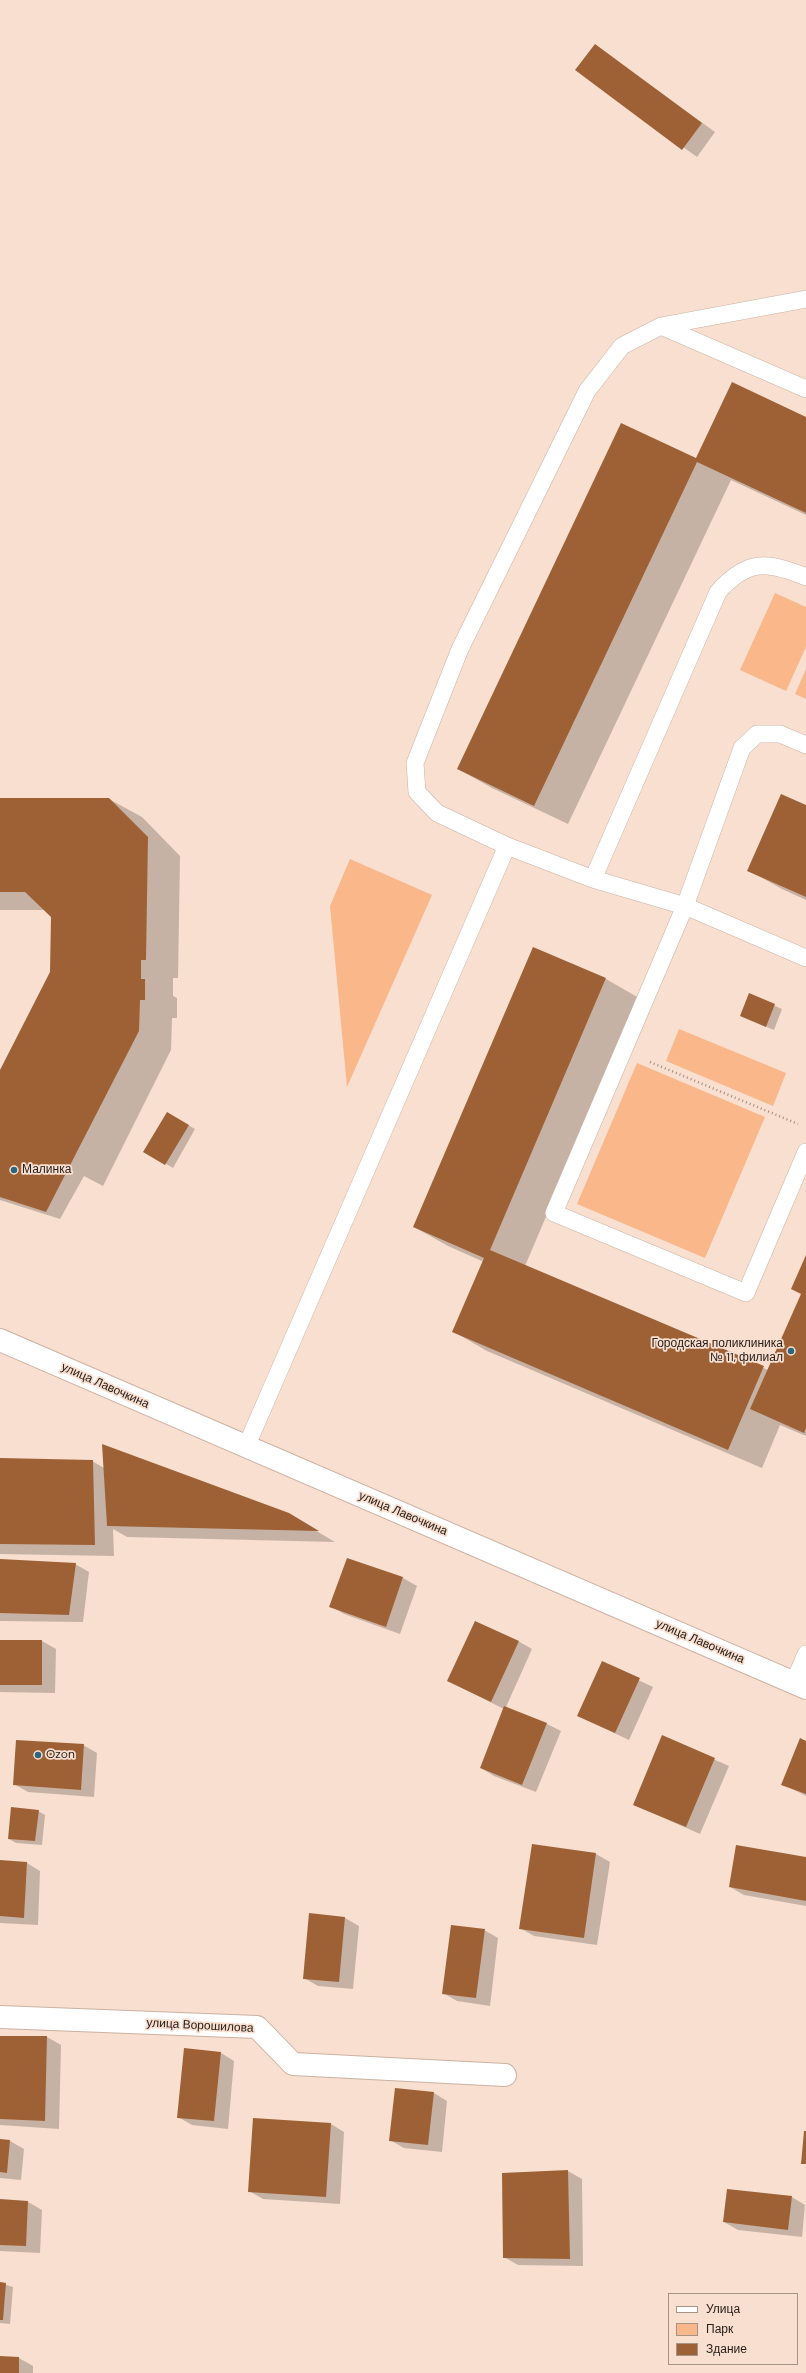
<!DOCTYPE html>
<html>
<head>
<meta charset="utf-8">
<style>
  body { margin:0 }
  #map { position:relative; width:806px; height:2373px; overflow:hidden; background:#f8dfcf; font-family:"DM Sans",sans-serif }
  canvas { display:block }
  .legend { position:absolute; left:668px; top:2293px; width:130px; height:72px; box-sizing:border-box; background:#f8dfcf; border:1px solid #a59387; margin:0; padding:5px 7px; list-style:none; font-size:12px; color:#29201a }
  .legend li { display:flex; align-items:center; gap:8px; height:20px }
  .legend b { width:20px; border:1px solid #a59387 }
</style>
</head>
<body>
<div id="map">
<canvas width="806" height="2373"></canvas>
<ul class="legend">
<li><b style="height:5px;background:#fff"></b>Улица</li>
<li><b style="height:11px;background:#f9b78a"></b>Парк</li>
<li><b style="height:11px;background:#9e6136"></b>Здание</li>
</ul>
</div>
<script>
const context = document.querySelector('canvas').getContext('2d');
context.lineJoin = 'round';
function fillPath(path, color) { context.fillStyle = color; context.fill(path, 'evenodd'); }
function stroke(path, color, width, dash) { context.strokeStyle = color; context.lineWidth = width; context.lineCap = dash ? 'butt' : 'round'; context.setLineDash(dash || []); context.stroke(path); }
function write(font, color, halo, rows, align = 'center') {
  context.font = font + ' "DM Sans",sans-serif'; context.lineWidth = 3.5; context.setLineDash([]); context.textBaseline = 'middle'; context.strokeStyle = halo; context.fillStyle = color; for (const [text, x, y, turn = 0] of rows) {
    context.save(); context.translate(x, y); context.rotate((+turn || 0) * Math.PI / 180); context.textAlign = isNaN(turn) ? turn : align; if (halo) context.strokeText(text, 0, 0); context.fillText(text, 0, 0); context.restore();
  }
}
const green = new Path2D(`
  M775,593L806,607V647L786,691L740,670Z
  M806,669V699L795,694Z
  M350,859L432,895L347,1087L330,906Z
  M679,1029L786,1073L773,1106L666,1061Z
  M637,1063L765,1117L705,1258L577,1204Z`);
const shadow = new Path2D(`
  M595,45L715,132L697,157L576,70Z
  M806,418V515L731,480L568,824L492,788L458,769L696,459Z
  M0,799H109L142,817L180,856L178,978H173V996L177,998V1018H172L171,1050L103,1186L84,1176L60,1219L0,1200V1072L51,972L52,917L45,910H0Z
  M806,806V900L782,889L748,870Z
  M533,948L606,979L639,998L525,1266L768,1370L802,1294L806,1257V1436L780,1425L762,1468L487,1351L454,1332L484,1262L448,1246L414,1227Z
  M750,995L782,1009L774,1030L741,1016Z
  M167,1113L195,1129L173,1168L144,1151Z
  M0,1459L92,1461L104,1468L288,1514L335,1542L127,1537L113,1529L114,1556L0,1554Z
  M348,1559L403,1578L417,1586L400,1634L344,1614L331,1606Z
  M0,1560L75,1564L89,1572L83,1622L0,1621Z
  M0,1641H42L56,1649L55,1693L0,1692Z
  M518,1641L532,1649L506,1707L547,1724L561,1731L536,1792L494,1776L481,1768L504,1709L448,1681Z
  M602,1663L653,1687L629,1740L578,1716Z
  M663,1737L729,1766L700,1834L634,1805Z
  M806,1742V1796L783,1784Z
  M83,1745L97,1753L94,1797L28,1792L14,1784Z
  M38,1811L45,1815L42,1845L16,1843L9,1839Z
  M533,1845L596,1854L610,1862L597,1945L534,1936L520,1928Z
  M806,1858V1906L744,1895L730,1887Z
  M0,1861L27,1863L40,1871L38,1925L0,1923Z
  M310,1915L345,1918L359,1926L353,1989L318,1986L304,1978Z
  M484,1930L498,1938L490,2006L457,2001L443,1993Z
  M0,2037H47L61,2045L59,2129L0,2125Z
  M221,2053L234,2061L228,2129L192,2125L178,2117Z
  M434,2093L447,2101L442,2152L404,2148L390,2140Z
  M331,2124L344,2132L340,2204L263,2199L249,2191Z
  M0,2140L10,2141L24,2149L21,2180L0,2178Z
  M568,2171L582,2179L583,2266L518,2265L504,2257Z
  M792,2197L805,2205L802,2237L738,2230L724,2222Z
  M0,2200L28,2202L42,2210L40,2253L0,2251Z
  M0,2283L13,2287L10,2324L0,2323Z
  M0,2357L19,2358L33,2366V2373H0Z`);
const building = new Path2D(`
  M595,44L702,123L682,150L575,70Z
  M732,382L806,417V513L697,462L534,806L457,769L621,423L696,458Z
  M781,794L806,805V897L747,871Z
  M0,798H109L148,837L146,960H141V979H145V1000H140L139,1031L46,1212L0,1197V1070L50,972L51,917L25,892H0Z
  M533,947L606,978L490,1250L764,1366L728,1450L452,1332L484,1258L413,1227Z
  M749,993L775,1004L766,1027L740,1016Z
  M167,1112L189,1125L165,1165L143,1152Z
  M806,1255V1428L804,1433L750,1409L801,1294L791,1289Z
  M102,1444L289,1513L319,1531L107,1526Z
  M0,1458L93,1460L95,1545L0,1544Z
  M347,1558L403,1577L386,1627L329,1607Z
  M0,1559L76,1563L69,1615L0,1613Z
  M475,1621L519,1641L491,1702L447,1681Z
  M0,1640H42V1685H0Z
  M602,1661L640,1678L615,1733L577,1716Z
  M504,1706L547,1723L522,1785L480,1768Z
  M662,1735L715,1758L686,1827L633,1805Z
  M800,1738L806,1741V1794L781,1785Z
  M16,1740L84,1744L81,1790L13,1785Z
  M11,1807L39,1810L35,1841L8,1839Z
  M532,1844L596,1853L584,1938L519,1929Z
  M736,1845L806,1857V1901L729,1887Z
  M0,1860L27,1862L24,1918L0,1916Z
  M309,1913L345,1917L339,1982L303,1979Z
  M451,1925L485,1929L476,1998L442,1994Z
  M0,2036H47L45,2121L0,2119Z
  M184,2048L221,2052L214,2121L177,2118Z
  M395,2088L434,2092L428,2145L389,2141Z
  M253,2118L331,2123L326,2197L248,2192Z
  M804,2131H806V2164H801Z
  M0,2139L10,2140L7,2173L0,2172Z
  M568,2170L570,2259L503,2258L502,2173Z
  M727,2189L792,2196L788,2230L723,2222Z
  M0,2199L28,2201L26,2246L0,2245Z
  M0,2282L6,2283L3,2320H0Z
  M0,2356L19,2357V2373H0Z`);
const path = new Path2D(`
  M650,1062L798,1124`);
const lane = new Path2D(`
  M806,299L661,326L622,346L587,391L460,649L415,763L417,792L437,813L507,846L593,879L685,906L806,958
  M661,326L806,389
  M806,745L780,734H757L742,748L685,906L554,1213L746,1293L806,1152
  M593,879L718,592C747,559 767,561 806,577
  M246,1447L507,846
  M794,1682L806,1654`);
const street = new Path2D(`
  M0,1340L806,1688
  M0,2017L257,2027L293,2064L505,2075`);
const markers = [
  [14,1170,4,"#2e6680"],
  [791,1351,4,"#2e6680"],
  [38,1755,4,"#2e6680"]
];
const poiNames = [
  ["Малинка",22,1170],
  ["Городская поликлиника",783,1344,"right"],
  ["№ 11, филиал",783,1358,"right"],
  ["Ozon",46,1755]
];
const streetNames = [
  ["улица Лавочкина",105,1386,24],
  ["улица Лавочкина",403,1514,23],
  ["улица Лавочкина",700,1642,23],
  ["улица Ворошилова",200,2026,3]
];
fillPath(green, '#f9b78a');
fillPath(shadow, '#0003');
fillPath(building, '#9e6136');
stroke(lane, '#cab1a2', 18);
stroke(street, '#cab1a2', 24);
stroke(path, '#9f8d82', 2.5, [1, 3]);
stroke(lane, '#fff', 17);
stroke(street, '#fff', 22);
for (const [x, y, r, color] of markers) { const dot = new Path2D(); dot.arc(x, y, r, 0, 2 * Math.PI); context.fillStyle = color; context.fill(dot); stroke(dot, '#f8dfcf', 1.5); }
write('12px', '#29201a', '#f8dfcf', poiNames, 'left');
write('12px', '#29201a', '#f8dfcf', streetNames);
</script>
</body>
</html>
